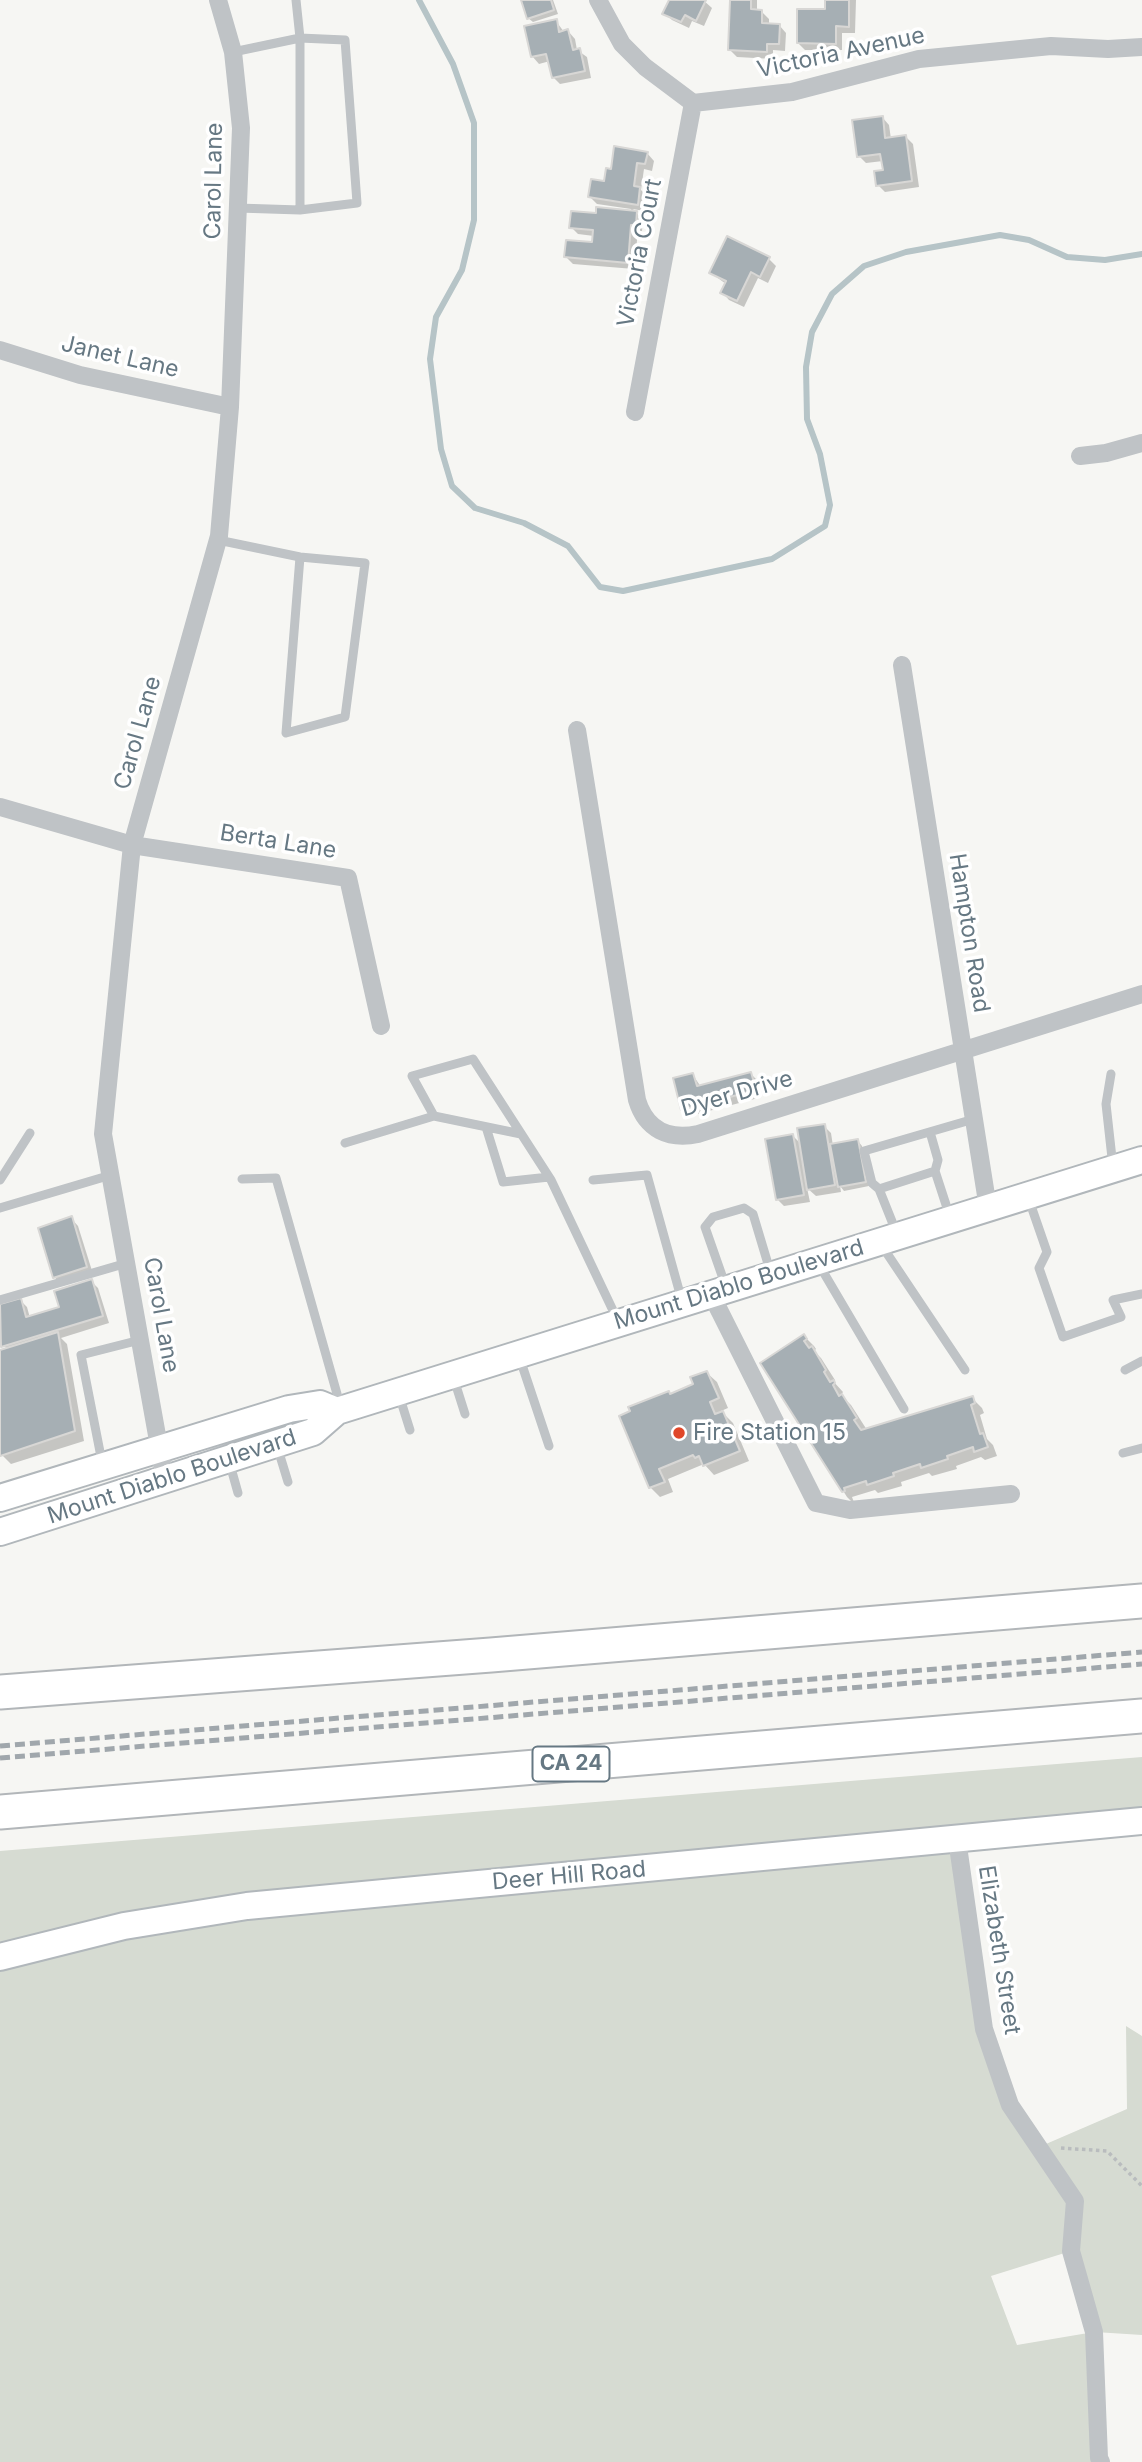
<!DOCTYPE html>
<html>
<head>
<meta charset="utf-8">
<style>
  body { margin:0 }
  canvas { display:block; background:#f6f6f3 }
</style>
</head>
<body>
<canvas width="1142" height="2462"></canvas>
<script>
const context = document.querySelector('canvas').getContext('2d');
context.lineJoin = 'round';
function fillPath(path, color) { context.fillStyle = color; context.fill(path, 'evenodd'); }
function stroke(path, color, width, dash) { context.strokeStyle = color; context.lineWidth = width; context.lineCap = dash ? 'butt' : 'round'; context.setLineDash(dash || []); context.stroke(path); }
function write(font, color, halo, rows, align = 'center') {
  context.font = font + ' Inter,sans-serif'; context.lineWidth = 7; context.setLineDash([]); context.textBaseline = 'middle'; context.strokeStyle = halo; context.fillStyle = color; for (const [text, x, y, turn = 0] of rows) {
    context.save(); context.translate(x, y); context.rotate((+turn || 0) * Math.PI / 180); context.textAlign = isNaN(turn) ? turn : align; if (halo) context.strokeText(text, 0, 0); context.fillText(text, 0, 0); context.restore();
  }
}
const green = new Path2D(`
  M1142,1757V1821L957,1839L984,2029L1039,2147L1127,2109L1126,2026L1142,2036V2335L1095,2332L1101,2462H0V1851ZM1071,2251L1094,2332L1017,2345L991,2276Z`);
const shadow = new Path2D(`
  M523,0H553L558,14L533,22L528,18Z
  M671,0H703L712,8L704,26L692,21L689,28L672,20L665,13Z
  M732,0H757V11L762,12L769,19V25H779L786,33L785,51L773,50V59L737,57L730,50Z
  M827,0H856L855,33H842V50H805L798,43L827,11Z
  M556,21L564,32L568,31L575,39L577,50L587,57L591,78L560,84L553,77L550,61L539,64L532,56Z
  M882,117L889,125L891,139L906,137L913,144L919,187L885,192L878,185L884,171L883,161L866,163L859,156Z
  M647,153L654,161L652,171L644,169L641,190L647,196L644,211L633,209L643,220L642,231H638L634,269L573,264L566,257L593,244L594,236L578,234L571,227L597,215L631,212V209L597,204L590,197L605,183L612,171Z
  M728,239L769,259L776,266L768,283L758,278L744,307L729,300L722,292L726,284L711,273Z
  M751,1074L758,1081L762,1097L690,1116L683,1109L693,1075L701,1087Z
  M824,1126L831,1133L833,1146L858,1141L862,1146L869,1186L844,1191L840,1186L841,1192L816,1196L807,1188L810,1202L784,1206L777,1199L793,1136L801,1144Z
  M71,1218L78,1226L93,1274L62,1284L54,1277Z
  M91,1281L98,1288L109,1323L61,1338L67,1344L84,1441L11,1464L2,1455L0,1438V1352L7,1350L0,1337V1306L20,1300L27,1307L30,1318L61,1308Z
  M804,1336L814,1346L816,1349L814,1351L821,1358L835,1380L833,1381L843,1392L841,1395L851,1405L867,1430L972,1398L982,1408L984,1413L980,1415L987,1439L993,1445L997,1456L985,1460L981,1457L956,1466L957,1469L932,1476L929,1473L901,1482L902,1486L878,1493L875,1490L852,1497L855,1505L847,1497L763,1363Z
  M707,1373L717,1382L728,1408L721,1411L733,1423L749,1461L714,1475L704,1464L668,1479L673,1492L660,1497L650,1487L671,1395L696,1385Z`);
const stream = new Path2D(`
  M419,0L453,64L474,123V220L462,270L436,317L430,359L441,449L452,486L475,508L524,523L568,546L600,587L623,591L772,559L825,526L830,505L820,454L807,419L806,367L812,332L832,294L864,266L906,252L1000,235L1029,240L1067,257L1105,260L1142,254`);
const building = new Path2D(`
  M521,0H551L554,10L527,19Z
  M669,0H706L696,21L685,15L681,22L662,14Z
  M730,0H751V9L762,10V23L780,24L779,44H767V52L728,50Z
  M825,0H849V27L836,26V44L797,43V9H825Z
  M557,19L559,32L568,29L573,50L580,48L585,71L552,78L546,54L531,57L524,26Z
  M883,116L885,138L906,135L912,181L876,186L874,171L883,170L880,154L857,157L852,120Z
  M614,146L648,152L645,164L637,163L634,186L640,187L638,205L588,197L591,179L604,181L606,168L611,169Z
  M596,207L637,211L636,225H631L628,263L564,257L566,240L592,242L593,230L569,228L571,211L596,213Z
  M727,236L770,257L760,277L751,272L737,301L720,293L726,281L709,273Z
  M751,1072L756,1090L681,1110L673,1078L693,1073L697,1086Z
  M825,1124L835,1185L807,1190L797,1128Z
  M793,1134L804,1195L776,1200L765,1139Z
  M858,1139L866,1182L838,1187L830,1144Z
  M72,1216L87,1267L53,1278L38,1228Z
  M92,1279L103,1316L1,1347L0,1304L21,1298L26,1317L59,1307L54,1291Z
  M58,1332L75,1431L0,1456V1350Z
  M804,1334L807,1339L804,1341L809,1348L812,1346L826,1370L824,1372L830,1382L834,1380L835,1383L833,1385L839,1396L842,1394L857,1418L854,1420L861,1430L973,1396L975,1403L971,1405L980,1434L983,1433L988,1447L974,1452L973,1447L947,1456L948,1459L921,1468L920,1464L893,1473L894,1476L867,1485L866,1481L844,1488L845,1491L842,1492L760,1363Z
  M707,1371L719,1398L710,1402L715,1414L723,1411L740,1451L703,1466L699,1456L695,1458L693,1455L659,1469L665,1482L649,1488L619,1416L630,1411L628,1407L669,1391L670,1394L693,1384L690,1377Z`);
const path = new Path2D(`
  M1061,2148L1107,2151L1142,2186`);
const lane = new Path2D(`
  M296,0L300,38V210
  M233,52L300,38L345,40L357,203L300,210L238,208
  M218,540L300,557L365,563L345,717L286,733L300,557
  M1111,1074L1106,1104L1113,1167
  M486,1127L503,1182L549,1177
  M930,1132L938,1160L935,1171L950,1217
  M521,1134L434,1116L412,1076L473,1059L551,1180L618,1321
  M345,1143L434,1116
  M242,1179L276,1178L341,1408
  M0,1180L30,1133
  M593,1180L647,1175L682,1301
  M879,1189L935,1171
  M1028,1197L1047,1252L1039,1268L1063,1337L1121,1317L1113,1300L1142,1294
  M0,1208L111,1175
  M897,1234L879,1189L872,1183L864,1151L974,1119
  M882,1246L965,1370
  M818,1263L904,1409
  M726,1287L705,1227L713,1217L744,1208L753,1214L771,1274
  M0,1300L127,1263
  M519,1356L549,1446
  M1125,1370L1142,1361
  M453,1376L465,1414
  M399,1395L410,1430
  M277,1446L288,1482
  M1123,1453L1142,1448
  M229,1461L238,1493
  M102,1462L81,1355L140,1340`);
const street = new Path2D(`
  M598,0L622,44L645,67L693,103L792,92L919,59L1051,46L1108,49L1142,47
  M0,350L80,375L230,407
  M635,412L693,103
  M1080,456L1106,453L1142,443
  M902,665L988,1208
  M577,730L637,1100C646,1130 669,1140 698,1134L1142,994
  M0,807L132,845L348,878L381,1026
  M711,1294L816,1503L850,1510L1011,1494
  M165,1480L103,1134L132,845L219,536L230,407L241,128L233,52L218,0
  M957,1839L984,2029L1010,2105L1075,2201L1071,2251L1094,2332L1099,2458L1101,2462`);
const secondary = new Path2D(`
  M0,1498L289,1409L320,1404L337,1411
  M0,1532L313,1432L337,1411L1142,1160
  M0,1957L124,1926L247,1906L1142,1821`);
const highway = new Path2D(`
  M0,1692L491,1655L1142,1601
  M0,1812L1142,1716`);
const rail = new Path2D(`
  M0,1746L1142,1652
  M0,1758L1142,1664`);
const markers = [
  [679,1433,7,"#e04729"]
];
const shields = [
  [571,1764,77]
];
const shieldNames = [
  ["CA 24",571,1764]
];
const streetNames = [
  ["Victoria Avenue",841,53,-12],
  ["Carol Lane",214,181,-89],
  ["Victoria Court",640,253,-79],
  ["Janet Lane",120,357,13],
  ["Carol Lane",138,733,-74],
  ["Berta Lane",278,842,9],
  ["Hampton Road",969,933,81],
  ["Dyer Drive",737,1094,-16],
  ["Mount Diablo Boulevard",739,1285,-17],
  ["Carol Lane",161,1315,80],
  ["Mount Diablo Boulevard",172,1477,-18],
  ["Deer Hill Road",569,1876,-5],
  ["Elizabeth Street",999,1950,81]
];
const poiNames = [
  ["Fire Station 15",693,1433]
];
fillPath(green, '#d6dbd2');
fillPath(shadow, '#0003');
stroke(stream, '#b6c4c7', 6);
fillPath(building, '#a6afb4');
stroke(building, '#d8d7d5', 2);
stroke(secondary, '#b1b7bb', 30);
stroke(highway, '#b2b6b9', 37);
stroke(path, '#b9bcbe', 3.5, [3.5, 3.5]);
stroke(lane, '#bfc3c6', 9);
stroke(street, '#bfc3c6', 18);
stroke(secondary, '#fff', 26);
stroke(highway, '#fff', 33);
stroke(rail, '#a0a7ac', 5, [10, 5]);
for (const [x, y, r, color] of markers) { const dot = new Path2D(); dot.arc(x, y, r, 0, 2 * Math.PI); context.fillStyle = color; context.fill(dot); stroke(dot, '#fff', 2.5); }
for (const [x, y, w] of shields) { const box = new Path2D(); box.roundRect(x - w / 2, y - 17.5, w, 35, 5); context.fillStyle = '#fff'; context.fill(box); stroke(box, '#667883', 2); }
write('bold 21px', '#667883', null, shieldNames);
write('23px', '#667883', '#fff', streetNames);
write('23px', '#667883', '#fff', poiNames, 'left');
</script>
</body>
</html>
